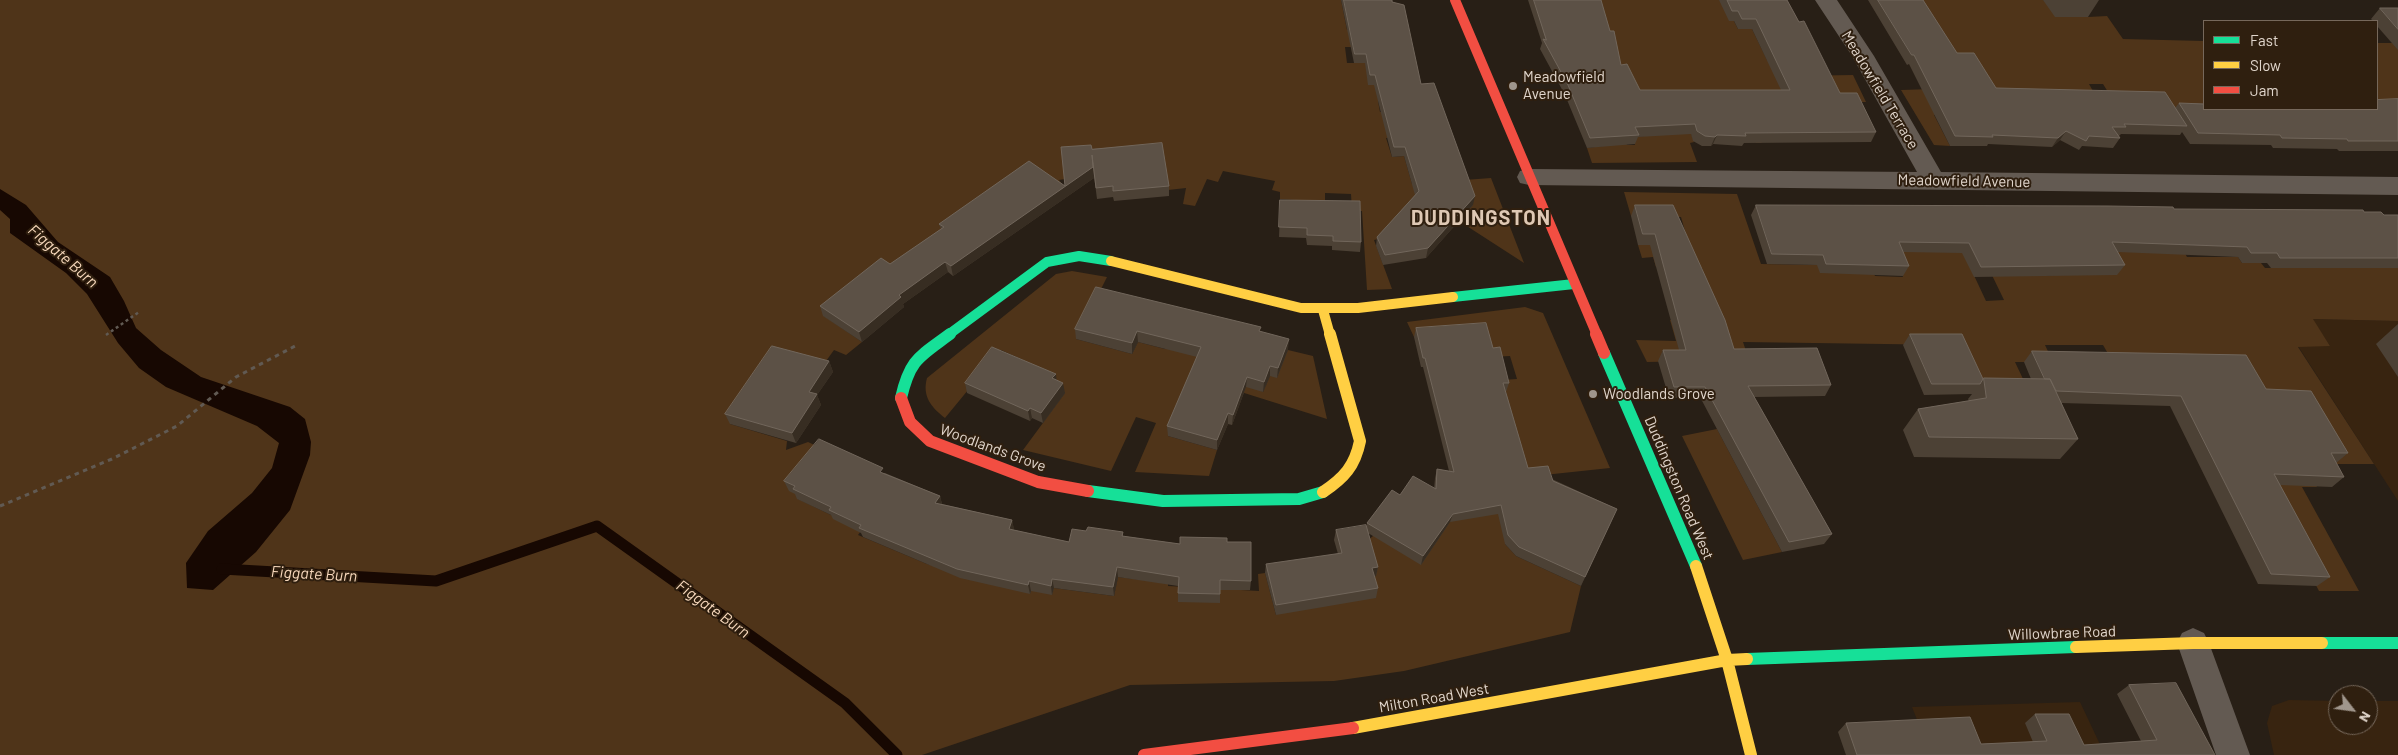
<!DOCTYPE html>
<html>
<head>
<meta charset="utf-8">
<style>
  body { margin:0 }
  #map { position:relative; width:2398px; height:755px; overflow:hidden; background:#281f16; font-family:Barlow,sans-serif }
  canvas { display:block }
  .legend { position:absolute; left:2203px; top:20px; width:175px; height:90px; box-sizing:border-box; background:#2f1f0f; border:1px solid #76685b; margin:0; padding:6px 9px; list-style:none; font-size:15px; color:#e1d6cc }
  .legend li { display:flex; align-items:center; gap:10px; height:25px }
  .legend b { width:25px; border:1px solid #76685b }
  .north { position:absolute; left:2328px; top:685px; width:50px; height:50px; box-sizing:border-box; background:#2f1f0f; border:1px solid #76685b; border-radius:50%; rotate:120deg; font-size:14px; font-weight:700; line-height:20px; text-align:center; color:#e1d6cc }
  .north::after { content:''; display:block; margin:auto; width:18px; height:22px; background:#a0968c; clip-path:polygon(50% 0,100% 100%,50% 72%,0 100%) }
</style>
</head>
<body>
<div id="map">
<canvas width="2398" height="755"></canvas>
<ul class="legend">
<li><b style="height:6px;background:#16e098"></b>Fast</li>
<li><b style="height:6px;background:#ffcf43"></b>Slow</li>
<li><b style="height:6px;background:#f24e42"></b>Jam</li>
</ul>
<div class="north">N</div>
</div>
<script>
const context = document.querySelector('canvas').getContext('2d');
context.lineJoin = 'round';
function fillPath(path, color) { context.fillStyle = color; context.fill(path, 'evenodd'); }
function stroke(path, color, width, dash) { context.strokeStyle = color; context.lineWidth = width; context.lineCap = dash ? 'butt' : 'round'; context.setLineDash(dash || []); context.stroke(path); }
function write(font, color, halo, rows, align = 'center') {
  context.font = font + ' Barlow,sans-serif'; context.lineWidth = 4; context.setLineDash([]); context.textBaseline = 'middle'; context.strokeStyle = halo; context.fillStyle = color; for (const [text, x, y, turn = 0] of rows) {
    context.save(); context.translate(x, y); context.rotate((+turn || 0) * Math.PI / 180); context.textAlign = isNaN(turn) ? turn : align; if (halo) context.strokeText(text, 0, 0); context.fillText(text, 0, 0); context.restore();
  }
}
const built = new Path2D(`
  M2312,319L2398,321V501L2298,346H2330Z
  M2289,700L2338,701V725H2368V701H2398V755H2274L2267,723L2272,706Z
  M2080,702L2105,755H1931L1912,707Z`);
const green = new Path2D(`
  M0,0H1341L1347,30H1360L1362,47H1345L1347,63H1365L1409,86L1389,101H1378L1380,112L1392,111L1406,135L1386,138L1392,157L1404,156L1412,184L1491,178L1524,263L1459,221L1374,240L1392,289L1367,290L1362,211H1352L1351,194L1325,193V202L1280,199V192L1272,190L1275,181L1223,171L1218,182L1207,179L1195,206L1183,204L1186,188L1168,190L1093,160L1065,179L1059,180L1066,190L824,316L862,342L846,355L834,350L821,368L730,424L787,441L786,450L808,442L823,449L798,499L835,517L874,513L858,535L927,564L1031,591L1054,588L1114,596L1118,577L1168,583V586L1259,591L1258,574L1265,573L1276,615L1373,536L1451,521L1510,479L1505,544L1516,556L1581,586L1570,632L1404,671L1334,681L1130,685L922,755H0Z
  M1563,0H1723L1738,29H1752L1767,60L1794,76L1853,75L1866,102H1847L1815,112L1829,142H1820L1800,97L1748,108L1762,143H1756L1747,121L1680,101L1694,142L1690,143L1697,162L1592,163L1587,148L1626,143L1627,145H1635L1632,137L1645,136Z
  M1911,0H2043L2088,17L2107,16L2123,39L2204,41V109H2377V43H2398V118L2200,129L2163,101L2113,100L2103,84H2089L2098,100L1934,115L1950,146L1934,145L1901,90L1965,88Z
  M1624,192L1737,194L1761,264L1817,265L1864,250L1875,276L1903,277L1893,252H1963L1986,301L2004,300L1989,269L1996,260L2005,276H2049L2102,248L2175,235L2187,257H2238L2242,263H2261L2265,268H2313L2358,256L2367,268H2398V321L2313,319L2330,346L2298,347L2374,464H2335L2270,401L2317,487H2302L2359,591H2319L2241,444L2114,364L2103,345H2045L2053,362H2015L2033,400L1979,399L1954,345L1743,342L1749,360L1647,362L1636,340L1676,341L1670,320L1717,321L1702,268L1656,267L1653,257L1642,258L1638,245H1689L1681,217L1631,216Z
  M1072,271L1107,277L1076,339L1132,354L1138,342L1165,349L1169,338L1263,392L1270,376L1288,350L1313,356L1327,419L1241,392L1168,436L1217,450L1209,476L1135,472L1156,423L1136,417L1111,471L1023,450L1065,393L1023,360L1001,350L945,418C931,407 922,396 927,378L1056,274Z
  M1525,307L1543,313L1610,468L1525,477L1484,399L1507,396L1503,380L1517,379L1510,356L1491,357L1414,337L1407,322Z
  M1717,429L1782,552L1743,560L1682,436Z`);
const water = new Path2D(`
  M0,189L26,205L58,242L110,277L124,301L136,328L161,350L201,377L290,407L305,419L311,442L310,455L290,510L256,552L213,590L187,588L186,563L208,531L252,493L272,468L279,443L257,426L166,387L139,368L118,343L87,294L66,273L10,233V219L0,210Z`);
const stream = new Path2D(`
  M222,569L436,581L597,526L845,703L897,755`);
const pathFar1 = new Path2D(`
  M106,335L139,312`);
const path = new Path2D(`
  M0,506L112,459L177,426L236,377L297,345`);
const street = new Path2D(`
  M1815,0H1837L1874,56L1941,172L2398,177V195L1529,185L1520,183L1517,177L1520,171L1529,169L1917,172L1852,56Z
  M2193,628L2204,633L2209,643L2250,755H2216L2177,643L2182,633Z`);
const fastFar1 = new Path2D(`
  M1453,297L1574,284
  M948,335L1047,262L1079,256L1111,261`);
const fast = new Path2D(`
  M1604,353L1696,566
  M901,398C910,359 919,357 950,334
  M1088,491L1163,501L1299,499L1323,492
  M2322,643H2398
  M1747,659L2076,647`);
const slowFar1 = new Path2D(`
  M1111,261L1301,308H1358L1453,297
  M1323,310L1330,335`);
const slow = new Path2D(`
  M1323,492C1344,478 1355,466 1360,441L1330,334
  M1696,566L1727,660L1751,755
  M2076,647L2193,643H2322
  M1353,728L1727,660L1747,659`);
const jamFar1 = new Path2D(`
  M1455,0L1597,335`);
const jam = new Path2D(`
  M1596,334L1604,353
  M901,398L910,422L930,441L1038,482L1088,491
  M1144,755L1353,728`);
const wall = new Path2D(`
  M1341,0H1392L1421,84L1473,205L1426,258L1383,265L1376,246L1377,237L1415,195L1404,156L1392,157L1374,85H1368L1365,63H1354Z
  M1528,0H1601L1610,31L1621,65L1640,90H1781L1752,29H1738L1734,21H1729L1719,0H1787L1799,22L1840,93L1876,132L1871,142L1744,143L1742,146L1713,144L1711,146H1702L1693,141L1691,134L1638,137L1635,144L1587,148L1565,95L1540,49L1542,43Z
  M1868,0H1923L1957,53L1996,88L2175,108L2179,103L2377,109L2398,99V151H2339L2337,149L2273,148L2271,145L2190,144L2182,132L2180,135L2121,134L2119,136L2120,138L2113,148L2082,146L2079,150L2060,140L2052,147L1988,144L1987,146H1950L1909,64L1907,65Z
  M2043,0H2099L2088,17H2055Z
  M2380,8H2398V50L2377,26V21H2373L2371,19Z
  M1092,149L1169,186V196L1114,201L1113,197L1097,199L1093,168L1094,178L953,276L948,272L903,304L904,307L862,342L823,316L820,306L890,264L941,229L939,224L1065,186Z
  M1635,205L1734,349L1831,385L1825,396L1754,397L1832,534L1824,544L1782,552L1700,397L1669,398L1658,361L1663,350H1679L1650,245H1638L1631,216Z
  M1756,205L2364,212L2384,215H2398V268H2271L2267,263H2242L2238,257L2118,252L2125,265L2117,275L1974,277L1962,253L1903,252L1909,266L1903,276L1820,273L1817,265L1767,264L1751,215Z
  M1280,210L1361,242L1360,252L1332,250V246L1307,245L1306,238L1279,237Z
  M2398,324V377L2376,344Z
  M1416,328L1493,348L1509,383L1506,392L1528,468L1617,509L1581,586L1516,556L1505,544L1498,514L1450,522L1421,565L1368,533L1378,567L1376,576L1374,577L1378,588L1376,598L1276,615L1265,573L1266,564L1338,554L1334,540L1336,530L1366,528L1367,523L1400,495L1434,489L1435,478L1437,469L1449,471L1423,367H1421L1414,337Z
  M1075,329L1261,332L1288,350L1277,378L1270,376L1263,392L1246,387L1232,425L1228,424L1217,450L1168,436L1167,426L1197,357L1138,342L1132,354L1076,339Z
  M1910,334L1983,379L1984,378L2031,379L2024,362L2032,351L2266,389L2348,453L2336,463L2344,477L2332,487L2280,485L2330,577L2317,586L2258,584L2170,406L2061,403L2078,439L2060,459L1914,457L1903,430L1918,409L1969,401L1968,399L1972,394L1924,395L1903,345Z
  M829,361L833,372L817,395L821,405L796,443L730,424L725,414Z
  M1056,380L1065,393L1043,423L1032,418L1030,421L967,393L965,383Z
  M885,473L940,496L942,504L1012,520L1014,530L1069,542L1086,531L1123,532V536L1180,544L1227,542L1251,581L1250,590H1220V603L1178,602V586L1118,577L1114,596L1054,588L1052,595L1031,591L1030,594L960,578L863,537L861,533L833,519L831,515L797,499L795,494L789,491L784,481Z
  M2129,685L2215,755H1846L1838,732L1846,723L1981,744L2033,742L2025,723L2035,714L2084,745L2141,741L2117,694Z`);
const shadedWall = new Path2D(`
  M2066,131L2060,140L2052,147L2058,138Z
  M1717,135L1713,144L1711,146L1715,137Z
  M1093,167L1094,178L953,276L951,266Z
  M1475,196L1473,205L1426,258L1428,248Z
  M945,262L948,272L903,304L904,307L862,342L859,332L899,295Z
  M1137,331L1138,342L1132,354V343Z
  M1289,339L1288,350L1277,378L1278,368Z
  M829,361L833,372L817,395L821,405L796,443L792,433L809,392Z
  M1270,366V376L1263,392L1264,382Z
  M1056,374L1057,384L1052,378Z
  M1247,377L1246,387L1232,425L1233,415Z
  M1063,383L1065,393L1043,423L1041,413Z
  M1030,408L1032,418L1030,421L1028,411Z
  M1228,413V424L1217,450V440Z
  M940,496L942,505L935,503Z
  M1453,514L1450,522L1421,565L1423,556Z
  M1012,520L1014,529L1011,538L1009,529Z
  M1117,567L1118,577L1114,596L1113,587Z
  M1378,567L1376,576L1370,578L1372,568Z
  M1052,579L1054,588L1052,595L1051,586Z
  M1029,581L1031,591L1030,594L1028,585Z`);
const building = new Path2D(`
  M1344,0H1392V2L1404,5L1421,84L1434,83L1475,196L1428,248L1385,255L1377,237L1419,191L1405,147H1394L1375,75H1370L1366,54H1355Z
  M1534,0H1601L1610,31H1614L1621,65L1627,64L1640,90H1790L1756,19H1742L1738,11H1732L1727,0H1787L1799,22L1804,21L1840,93H1857L1876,132L1745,133L1746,136L1717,135L1715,137L1705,136L1697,131L1695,124L1635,127L1639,135L1590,138L1568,85L1543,39L1546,40Z
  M1878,0H1923L1957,53H1974L1996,88L2165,92L2187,126L2124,124L2126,127H2112L2120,138L2089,136L2086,141L2066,131L2058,138L1992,135L1993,137L1955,136L1914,55H1912Z
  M2380,8H2398V29Z
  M2398,99V141H2348L2347,139L2282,138L2280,135L2198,133L2179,103L2204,104V109H2377V100Z
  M1162,143L1169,186L1113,191V186L1096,188L1092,155L1093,167L951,266L945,262L899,295L901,297L859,332L820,306L881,258L890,264L944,227L939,224L1029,161L1065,186L1061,147L1091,145L1092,149Z
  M1280,200L1360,201L1361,242L1333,241V236L1307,235V228L1279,227Z
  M1635,205H1673L1725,320L1734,349L1817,348L1831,385L1748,386L1832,534L1789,542L1705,387H1674L1663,350H1686L1655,234H1643Z
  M1756,205L2108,206L2173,207L2174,209L2363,210L2364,212H2381L2384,215H2398V258H2280L2277,253H2251L2247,247L2112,242L2125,265L1981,267L1969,243L1899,242L1909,266L1826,264L1823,255L1772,254Z
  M1096,287L1261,327L1259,331L1289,339L1278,368L1270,366L1264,382L1247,377L1233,415L1228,413L1217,440L1167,426L1201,347L1137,331L1132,343L1075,329Z
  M1486,323L1493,348L1500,347L1509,383H1503L1528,468L1548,466L1553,481L1617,509L1585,577L1519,547L1508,535L1501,505L1453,514L1423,556L1367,523L1392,490L1400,495L1413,476L1436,489L1437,469L1454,472L1425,358H1423L1416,328Z
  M1910,334H1962L1983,379L1980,384H1932Z
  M772,346L829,361L809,392L817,394L792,433L725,414Z
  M992,347L1056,374L1052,378L1063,383L1041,413L1030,408L1028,411L965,383Z
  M2032,351L2246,355L2266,389L2311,391L2348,453H2331L2344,477L2274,474L2330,577L2271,574L2181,396L2056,391L2050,379H2045Z
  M1984,378L2050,379L2078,439L1929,437L1918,409L1986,398Z
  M819,439L883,468L880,472L940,496L935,503L1012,520L1009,529L1069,542L1072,529L1086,531L1088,527L1123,532L1122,536L1180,544V537L1227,538V542H1251V581L1220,580V594L1178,593L1179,577L1117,567L1113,587L1052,579L1051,586L1029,581L1028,585L957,569L859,528L861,525L829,510L831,507L793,489L795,486L784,481Z
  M1366,525L1378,567L1372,568L1378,588L1276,605L1266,564L1342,553L1336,530Z
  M2176,683L2215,755H1857L1846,723L1970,717L1981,744L2047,741L2035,714H2069L2084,745L2157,740L2129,685Z`);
const markers = [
  [1513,86,5,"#a0968c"],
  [1593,394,5,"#a0968c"]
];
const poiNames = [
  ["Meadowfield",1523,77],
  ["Avenue",1523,94],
  ["Woodlands Grove",1603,394]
];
const streetNames = [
  ["Meadowfield Terrace",1880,90,59],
  ["Meadowfield Avenue",1964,181,1],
  ["Woodlands Grove",993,448,20],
  ["Duddingston Road West",1679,488,67],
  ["Willowbrae Road",2062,633,-2],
  ["Milton Road West",1434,698,-10]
];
const waterNames = [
  ["Figgate Burn",63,256,41],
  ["Figgate Burn",314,574,3],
  ["Figgate Burn",713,609,36]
];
const districtNames = [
  ["DUDDINGSTON",1481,218]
];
fillPath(built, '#382410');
fillPath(green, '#4f3419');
fillPath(water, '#170802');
stroke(stream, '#170802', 11);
stroke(pathFar1, '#615a53', 2.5, [3, 3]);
stroke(path, '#615a53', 3, [4.5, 4.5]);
fillPath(street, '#635a52');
stroke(fastFar1, '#16e098', 10);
stroke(fast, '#16e098', 12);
stroke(slowFar1, '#ffcf43', 10);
stroke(slow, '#ffcf43', 12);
stroke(jamFar1, '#f24e42', 10);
stroke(jam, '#f24e42', 12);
fillPath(wall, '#4c4135');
fillPath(shadedWall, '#372d22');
fillPath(building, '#5c5146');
stroke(building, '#71665b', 1);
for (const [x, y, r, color] of markers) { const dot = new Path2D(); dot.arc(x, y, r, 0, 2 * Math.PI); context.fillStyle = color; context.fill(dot); stroke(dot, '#2f1f0f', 2); }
write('15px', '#e1d6cc', '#2f1f0f', poiNames, 'left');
write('15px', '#e1d6cc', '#2f1f0f', streetNames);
write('italic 16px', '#f7d8bc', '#2f1f0f', waterNames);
context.letterSpacing = '1px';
write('bold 20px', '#dec8b4', '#2f1f0f', districtNames);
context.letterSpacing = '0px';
</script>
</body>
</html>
